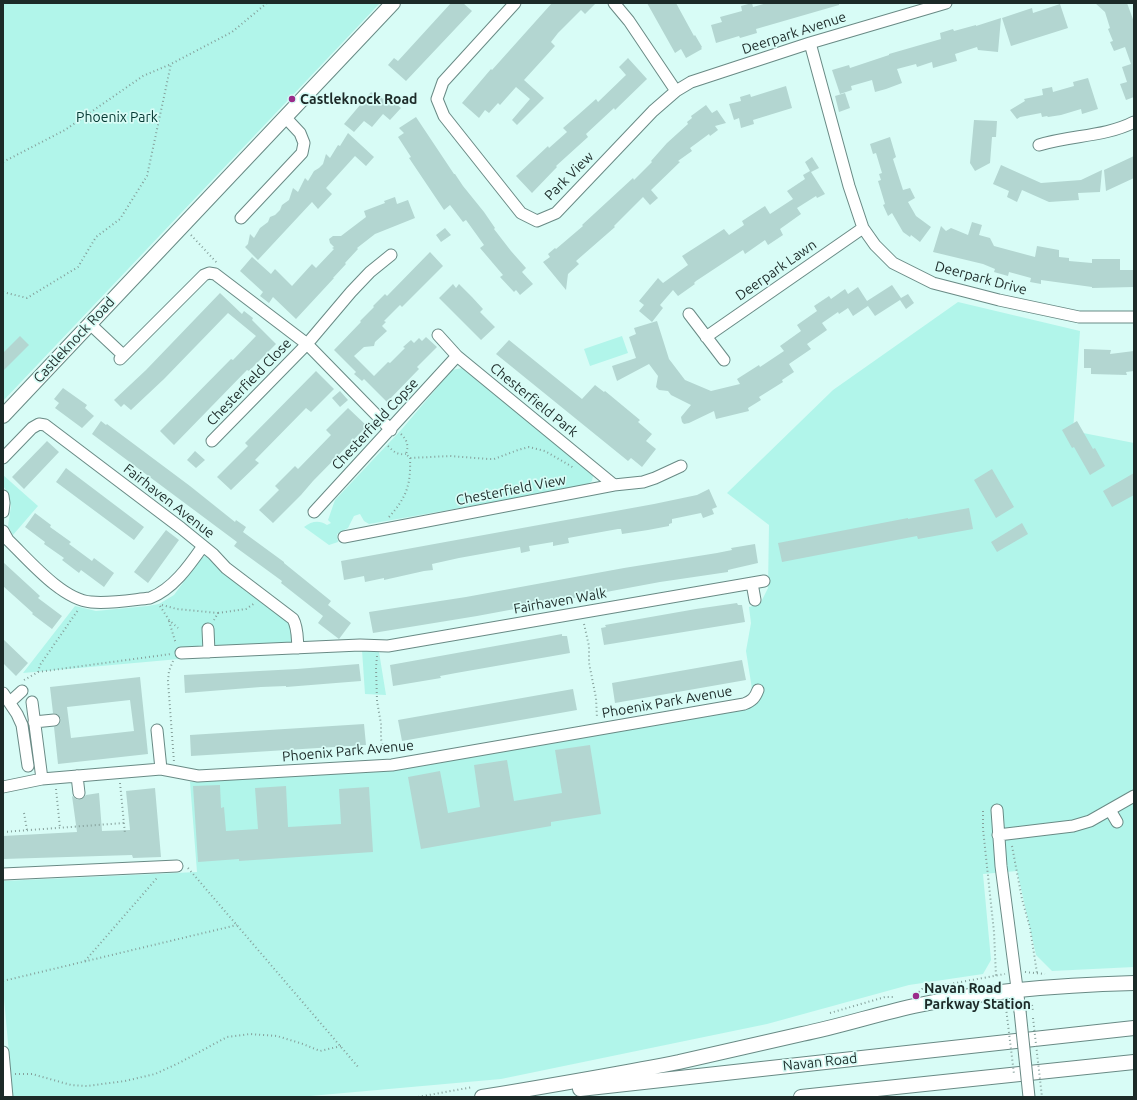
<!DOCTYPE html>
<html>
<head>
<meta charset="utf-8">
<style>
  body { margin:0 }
  #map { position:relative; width:1137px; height:1100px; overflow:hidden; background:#d8fcf6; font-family:Ubuntu,sans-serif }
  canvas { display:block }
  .frame { position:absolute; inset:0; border:4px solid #1c2a28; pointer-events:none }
</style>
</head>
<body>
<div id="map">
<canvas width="1137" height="1100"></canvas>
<div class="frame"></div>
</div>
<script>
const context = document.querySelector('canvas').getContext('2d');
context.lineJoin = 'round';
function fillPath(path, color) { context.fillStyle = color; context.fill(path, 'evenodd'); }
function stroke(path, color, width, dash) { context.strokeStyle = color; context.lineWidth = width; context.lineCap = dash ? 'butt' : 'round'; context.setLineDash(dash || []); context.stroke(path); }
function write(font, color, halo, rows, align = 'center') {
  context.font = font + ' Ubuntu,sans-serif'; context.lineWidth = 3.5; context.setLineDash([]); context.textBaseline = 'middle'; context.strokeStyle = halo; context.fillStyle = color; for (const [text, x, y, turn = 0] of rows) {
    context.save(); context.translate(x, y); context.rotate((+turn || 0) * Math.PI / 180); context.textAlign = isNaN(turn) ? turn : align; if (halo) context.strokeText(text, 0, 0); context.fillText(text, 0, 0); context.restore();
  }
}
const green = new Path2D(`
  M3,3H380L3,401Z
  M958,302L1080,331L1073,431L1134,443V967L1052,971L1036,955L1017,871L983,874L991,960L983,974L909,985L767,1024L501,1079L299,1097H13L3,988V881L197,872L190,782L392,770L746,708L762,691L752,689L746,651L751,623L749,607L760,604L768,588L769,525L727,493L833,390Z
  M622,336L628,353L590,366L584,349Z
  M462,368L591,471L593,476L592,481L585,486L369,524L364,521L360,514L354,516L348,528L337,534L338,542L329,545L304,527C312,521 319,520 327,525L331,523L328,520L335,500L402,429L452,370Z
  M3,475L38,506L13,535L8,526L11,506L6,490L3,486Z
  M205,556H209L223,571L246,591L270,607L290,623L293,638L291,642L285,645L217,646L213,643L204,642C201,651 190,649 182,650L179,659L23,673L75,606L96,611L148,606L159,604L174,595L201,558Z
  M362,650L379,652L386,695L365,694Z`);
const building = new Path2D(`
  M451,3H463L472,11L406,81L388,65L394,58L398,61Z
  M552,3H596L585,14L581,10L558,33L551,42L555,46L524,80L544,98L517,125L512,120L530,99L516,87L500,105L498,103L489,113L485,110L479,118L462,103L491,69L492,70Z
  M647,3H676L694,36L695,35L702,47L701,48L702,49L686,58L681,49L675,53Z
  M752,3L753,7L767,3H839V5L756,29L757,33L740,38L739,36L716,43L711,25L722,22L720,17L742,11L741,6Z
  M1095,3H1127L1134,22V97L1126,100L1120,84L1127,82L1122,67L1131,64L1125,47L1114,51L1110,42L1113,41L1108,29L1110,28L1105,12Z
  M1060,4L1068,28L1011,46L1002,18L1032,8L1033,13Z
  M1001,18L998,52L978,50L977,47L955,54L957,61L933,68L932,62L917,67L916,64L897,69L902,83L886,89L875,92L872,80L851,86L852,90L840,94L832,70L849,65L850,68L889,55V54L941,39L940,33L953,29L954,31L976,25V26Z
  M628,58L647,79L615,110L614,108L586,134L588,137L556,166L557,167L532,193L516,176L548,146L549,148L567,132L563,128L578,115L596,99L598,102L626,75L619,67Z
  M1088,78L1098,109L1082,114L1081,109L1061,115L1048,117L1047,116L1042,117L1041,113L1020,117L1017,119L1010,110L1025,101L1024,99L1043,95L1042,89L1052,87L1053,92L1074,86L1073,82Z
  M786,86L792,108L753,120L754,124L741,128L739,118L734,120L729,104L741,101L740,97L750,94L751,97Z
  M374,91L383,99L386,95L401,108L390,120L383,114L372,127L364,121L354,132L344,124L371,92L373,93Z
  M845,93L850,108L839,112L835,96Z
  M706,105L712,113L717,110L726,123L715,126L718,130L710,136L709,134L690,148L692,151L678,161L680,162L651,190L658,198L650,205L643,197L614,226L615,227L576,261L579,264L568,274L566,290L543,262L550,257L548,254L555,248L556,249L583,226L582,225L633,178L634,180L652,162L651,161L667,143L688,124L687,122L692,118L691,116Z
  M416,117L454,174H455L463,186L484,212L495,228L494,229L511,251L526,268L522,272L533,284L520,295L516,290L514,292L500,277L503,275L480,248L484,245L466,220L463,222L450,205L444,210L409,158L411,157L398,137L404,133L399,128Z
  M974,120L997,121L996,137H992L990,163L975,171L970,163Z
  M348,133L374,157L366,166L355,156L326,188L332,194L318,209L312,202L258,260L245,247L248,244L250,234L254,238L260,228L268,222L270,217L275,215L280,210L282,205L289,200L293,188L298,192L305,178L308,181L314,171L319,168L323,164L326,154L330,158L338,145L340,146Z
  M890,137L896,157L893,159L903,190L910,188L915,198L908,202L916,216L931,227L920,242L911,235L910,237L903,232L892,213L888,216L883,205L885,204L878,181L881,180L879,174L882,173L876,153L873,154L870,144Z
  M1134,156V178L1106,191L1104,170Z
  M812,157L819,168L811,172L825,194L817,198L816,196L797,208L801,214L780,229L783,235L768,245L765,240L745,254L743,250L696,281L694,283L695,284L678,296L673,290L660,305L663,308L652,322L639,311L644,305L639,301L658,278L663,283L688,265L682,256L724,229L729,235L744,225L742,221L765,206L770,214L793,199L787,191L805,179L803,175L810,171L805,162Z
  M1001,165L1041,183L1081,180L1102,170L1100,192L1078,193L1079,200L1049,202L1022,190L1017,202L1007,197L1009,191L993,184Z
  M395,197L397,204L408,200L415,218L375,234L357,248L358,249L345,263L346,264L333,278H334L296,319L273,297L269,303L260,296L263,292L240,271L252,257L271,274L275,269L292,286L312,264L316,268L334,249L332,248L334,247L330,243L329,239L333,236H341L366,217L364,211L385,203L384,201Z
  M972,222L982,225L979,235L990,238L994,246L1035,257L1037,246L1059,250V257L1069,258V261L1092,263V259H1120V270H1134V287L1092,288V287L1041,280V284L1030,282L1031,278L1009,272L1008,276L994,272L995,269L983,264L933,252L941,226L946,231L951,228L968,235Z
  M445,228L451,235L441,242L436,235Z
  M430,252L443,266L402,307L400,305L384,321L386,322L382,326L387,331L375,342L374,346L364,347L354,356L374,376L388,362L390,363L405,348L403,347L411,340L414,343L419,338L422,341L426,337L437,347L417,367L419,369L387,402L364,379L362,381L354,374L356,372L334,350L361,322L360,321L374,307L373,306L385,294L387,296Z
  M453,284L456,288L459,284L472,297L483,309L480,312L495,327L481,340L439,298Z
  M892,285L901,298L908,294L914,303L906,309L900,300L875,316L868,306L853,316L848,308L839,314L838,312L822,323L827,330L807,344L811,349L789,364L794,372L782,380L783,382L759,397L761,400L748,408L749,411L716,419L714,411L689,423L684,424L682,422L681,417L691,405L671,395L668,391L659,390L656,387L658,376L649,364L617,381L612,366L636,358L629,337L636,334L634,328L657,321L669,359L685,380L711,391L740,384L737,379L759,365L760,367L784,351L780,346L801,331L797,325L817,311L814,306L829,296L831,299L845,289L848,294L858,287L867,301Z
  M220,293L242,314L244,311L253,318L252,320L276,344L249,371L247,370L174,445L160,431L231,359L233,360L256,336L228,313L164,379L131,410L124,404L121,407L114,400L146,370Z
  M20,336L29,345L3,371V353Z
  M509,340L582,399L595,385L604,392L605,391L640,420L638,422L652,434L646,441L656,449L642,467L631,458L628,461L496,354Z
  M1084,349L1111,350L1110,354L1134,351V371L1126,372L1127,375L1091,374V368H1084Z
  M316,371L334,389L311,412L306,408L255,460L259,463L231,490L217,477L248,446L245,443Z
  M63,388L87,405L85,408L94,416L82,428L55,408L59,403L54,399Z
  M340,391L348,400L340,407L332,398Z
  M348,408L367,426L313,481L301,495L273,523L259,510L279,490L275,486L295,466L298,469L331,435L326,430Z
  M101,421L106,425L107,424L190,486L235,522L236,520L246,527L243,532L284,562V563L331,601L328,605L351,623L339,639L318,623L323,616L281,583L282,581L234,546L237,542L92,434Z
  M1077,421L1093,449L1095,448L1105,466L1090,475L1074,447L1072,448L1062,430Z
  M47,441L59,452L24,489L12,477Z
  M195,451L205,460L196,468L187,460Z
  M66,468L144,527L134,540L56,482Z
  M992,469L1014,507L996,518L974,480Z
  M1134,473V495L1112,507L1103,491Z
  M709,489L717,507L712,509L714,514L703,518L701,513L672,519V523L669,524V526L648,530L622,534L621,529H618L568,538L569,543L553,546V542L529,546L530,551L521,553L520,547L459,558L432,564L433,570L424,571L384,580V578L365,582L364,576L344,580L341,561L654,504L697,495Z
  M969,508L973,529L918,539L917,536L782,562L778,543L908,518V519Z
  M35,513L51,525L50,527L71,542L69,544L92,561L94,558L114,573L104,587L81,570L79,573L62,560L64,558L44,544L45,542L25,527Z
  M1022,523L1028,534L997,552L991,542Z
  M166,530L179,540L148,583L134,572Z
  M755,544L758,563L732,569L728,570V572L660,582L477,616L373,633L369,612L466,597L624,568L717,553L732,550L731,548Z
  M3,562L40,596L38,598L62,616L52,629L32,614L33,613L3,586Z
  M737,603L738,605H742L745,622L604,645L601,628L606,627L605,625L696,609Z
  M562,634V636H567L570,653L456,673L440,676L441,678L393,686L390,665Z
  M3,639L28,663L16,676L3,663Z
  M742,660L746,680L615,703L612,683Z
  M359,664L361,681L286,687V686L261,687L185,693L184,675L297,669Z
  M140,677L148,754L58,764L54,727L60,723L61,719L57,714L53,713L50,687ZM130,700L134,731L71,738L67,707Z
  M573,689L577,710L402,741L398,720Z
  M364,724L366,745L191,756L190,735Z
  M590,745L601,814L551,822V826L421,849L408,777L440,771L448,813L480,807L474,765L507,760L514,801L562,793L555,750Z
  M220,785L221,808L224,807L226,831L258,829L255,788L286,786L288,827L341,824L339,789L369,787L373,852L239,861V859L198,862L193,786Z
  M155,788L161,857L133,858L132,855L3,859V836L77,832L72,796L76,799L79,800L83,798L86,795L99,793L102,831L130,830L126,791Z`);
const path = new Path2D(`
  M3,162L65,130L143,76L171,64
  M191,235L218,264
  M3,292L27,298L78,267L96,237L120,219L147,176L171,64L232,32L267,3
  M401,434C407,440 409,445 406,454L410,458L450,456L488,459H494L518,450L529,447L545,451L574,468
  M388,446C394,452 397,455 406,454
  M389,517C407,497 411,484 410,458
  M162,605L177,609L218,613L214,620
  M160,606L169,620L178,628
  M218,613L246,609L255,603
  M169,621L176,644
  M584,624L589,646V663L596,698L597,718
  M377,656L376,667L377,701L381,724V739L385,755
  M173,661L169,671L168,681L174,762
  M38,672L171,654
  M24,680L38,672L40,665L78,610
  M120,783L125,834
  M56,789L60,828
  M983,811V829L994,932L996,976
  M24,813L27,830
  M3,832L124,823
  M1012,846L1022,899L1030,928L1037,973
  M188,868L359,1068
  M85,961L157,878
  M1025,972L1045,974
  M3,981L237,925
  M919,992L922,989L1005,974
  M830,1013L885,997H893
  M15,1074H32L71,1085L87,1086L125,1081L155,1074L179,1063L227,1037L250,1034L277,1036L303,1044L320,1051L341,1046
  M418,1097L473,1087`);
const minor = new Path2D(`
  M515,3L443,82L437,99L444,116L521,213L537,221L556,213L653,111L676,91L629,21L614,3
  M810,43L849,186L863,228L875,245L893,263L933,283L999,300L1079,317H1134
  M676,91L691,82L810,43L946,3
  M1039,145C1070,135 1105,137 1134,122
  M241,218L302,153L304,143L300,133L285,117
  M689,314L724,360
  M90,324L123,355
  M438,335L457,356L614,485
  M706,337L863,228
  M120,359L204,275L209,273L215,274L307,344L391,430
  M212,441L307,344L351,292L370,272L391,255
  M3,458L32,428L39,424L45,425L181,528L213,554L226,568L293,619C298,628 297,638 298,648
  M3,496L4,503L3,512
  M314,512L457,356
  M3,531L8,540C28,559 62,600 91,602C110,604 131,600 150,598C173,589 189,566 203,546
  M344,537L614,485L643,482L655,478L681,466
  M752,583L755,600
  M208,629L209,652
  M181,653L360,645L388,646L764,581
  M3,693L17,714L22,725L28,766
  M10,702L22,691
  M32,702L42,779
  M34,722L54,720
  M157,730L161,769
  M77,776L79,793
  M3,787L42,779L161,769L198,776L392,765L744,704C752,701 755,698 758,690
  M997,810L1001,866L1020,1011
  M1110,810L1117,822
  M998,835L1073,826L1090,821L1134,796
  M3,874L177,866
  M3,1052L7,1097`);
const major = new Path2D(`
  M3,416L393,3
  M580,1089L1134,1028
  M482,1097C548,1086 614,1075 679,1062C720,1053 761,1043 802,1034C842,1026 880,1013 919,1005C989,990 1062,985 1134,983
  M801,1097L1134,1062`);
const pathBridge = new Path2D(`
  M1032,1005L1033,1012
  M1006,1008L1014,1074
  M1033,1018L1042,1097`);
const minorBridge = new Path2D(`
  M1020,1011L1029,1097`);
const markers = [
  [292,99,4,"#9a2b8a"],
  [916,996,4,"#9a2b8a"]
];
const streetNames = [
  ["Deerpark Avenue",794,33,-18],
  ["Park View",569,176,-45],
  ["Deerpark Lawn",776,270,-35],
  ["Deerpark Drive",981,278,15],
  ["Castleknock Road",74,340,-47],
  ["Chesterfield Close",249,382,-46],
  ["Chesterfield Park",534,400,39],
  ["Chesterfield Copse",375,424,-47],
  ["Chesterfield View",511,490,-11],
  ["Fairhaven Avenue",169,501,38],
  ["Fairhaven Walk",560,601,-10],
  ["Phoenix Park Avenue",667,702,-10],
  ["Phoenix Park Avenue",348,751,-5],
  ["Navan Road",820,1062,-6]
];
const poiNames = [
  ["Castleknock Road",300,99],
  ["Navan Road",924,988],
  ["Parkway Station",924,1004]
];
const parkNames = [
  ["Phoenix Park",117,117]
];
fillPath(green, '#b1f5ea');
fillPath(building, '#b3d6d1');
stroke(minor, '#698a85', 13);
stroke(major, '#698a85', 16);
stroke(path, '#85a09b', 2, [1, 3]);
stroke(minor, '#fff', 11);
stroke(major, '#fff', 14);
stroke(minorBridge, '#698a85', 13, []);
stroke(pathBridge, '#85a09b', 2, [1, 3]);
stroke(minorBridge, '#fff', 11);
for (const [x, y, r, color] of markers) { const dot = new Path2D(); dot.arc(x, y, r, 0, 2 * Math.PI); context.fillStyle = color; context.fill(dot); stroke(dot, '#d8fcf6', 1.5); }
write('14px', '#1c2a28', '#d8fcf6', streetNames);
write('bold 14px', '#1c2a28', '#d8fcf6', poiNames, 'left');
write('14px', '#043832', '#d8fcf6', parkNames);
</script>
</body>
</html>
